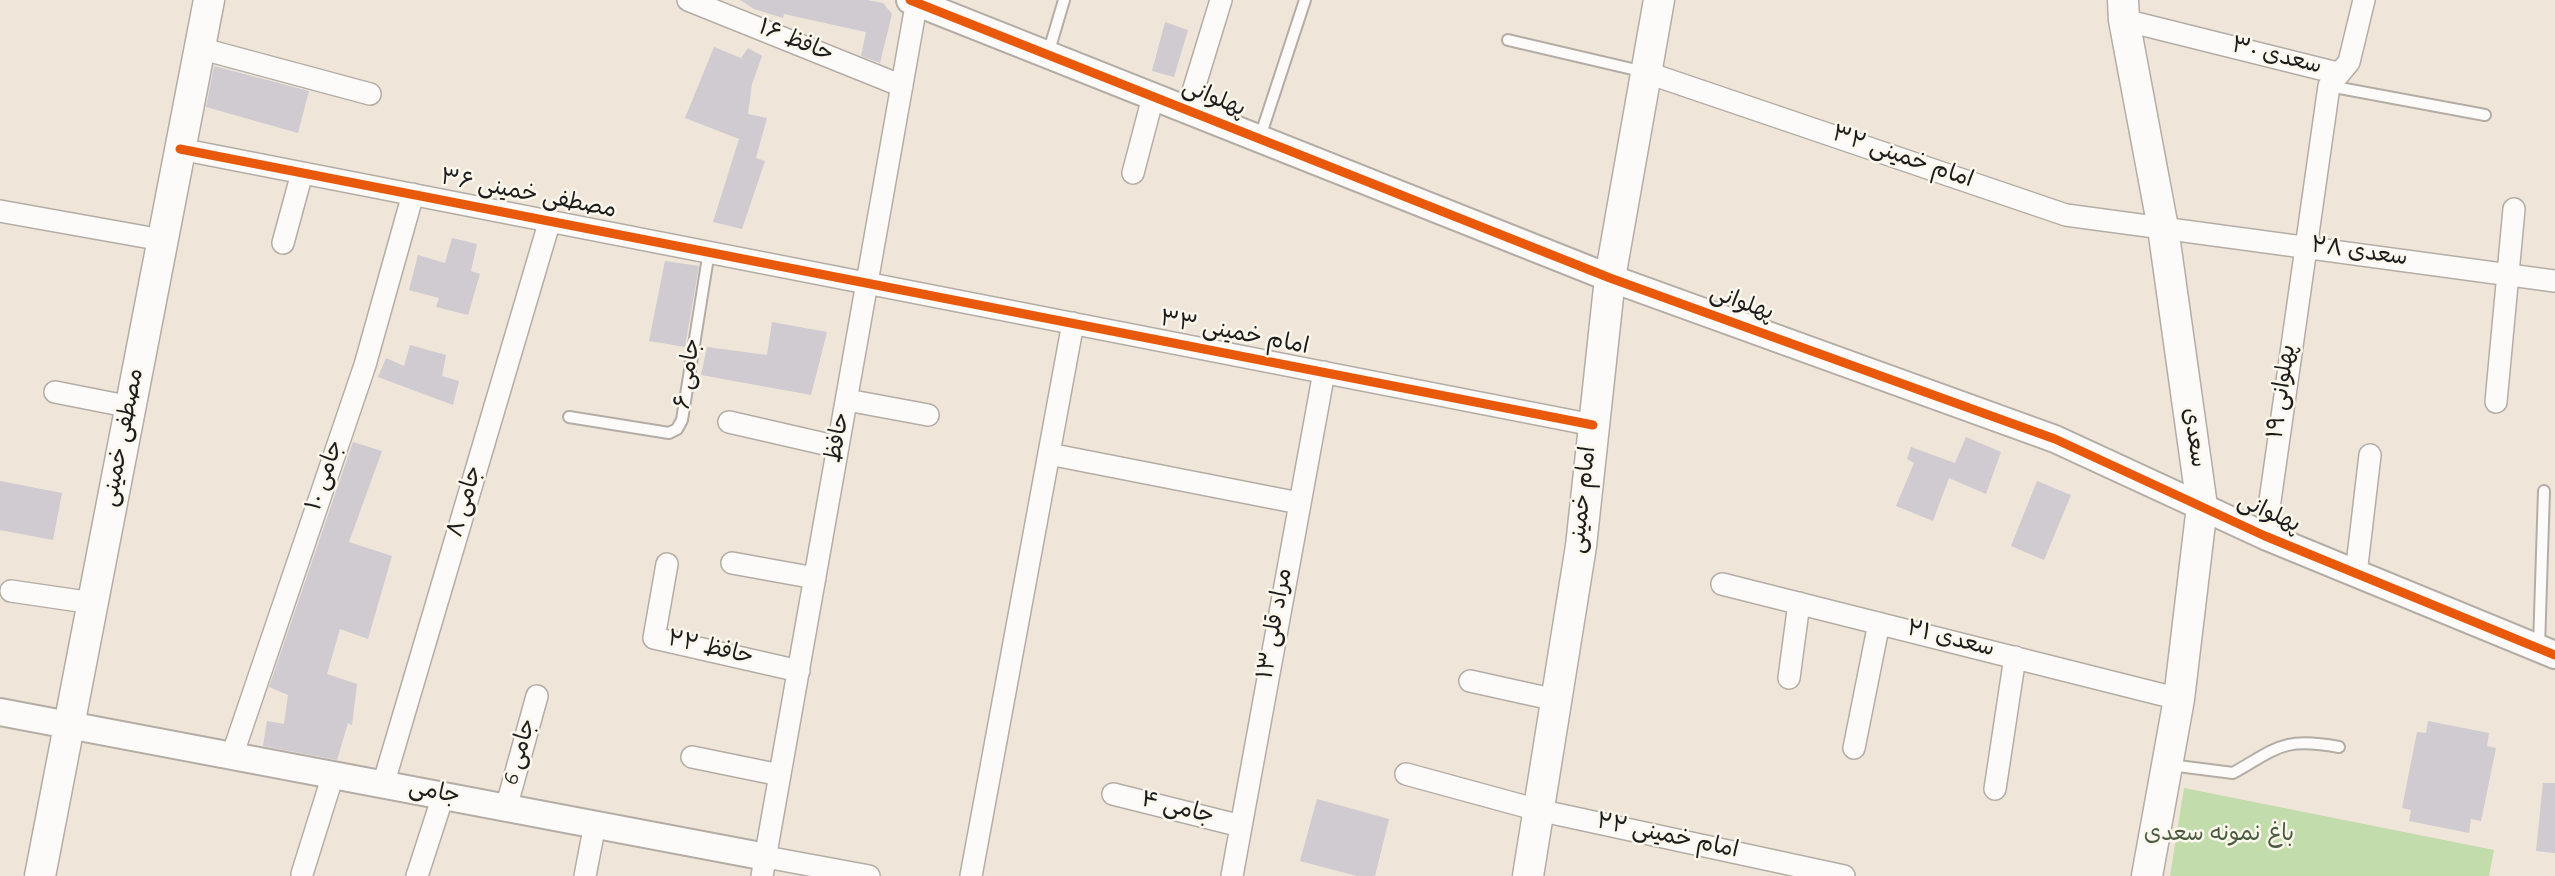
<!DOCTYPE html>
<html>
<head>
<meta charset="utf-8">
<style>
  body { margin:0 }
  canvas { display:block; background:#efe5d9 }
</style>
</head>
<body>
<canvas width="2555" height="876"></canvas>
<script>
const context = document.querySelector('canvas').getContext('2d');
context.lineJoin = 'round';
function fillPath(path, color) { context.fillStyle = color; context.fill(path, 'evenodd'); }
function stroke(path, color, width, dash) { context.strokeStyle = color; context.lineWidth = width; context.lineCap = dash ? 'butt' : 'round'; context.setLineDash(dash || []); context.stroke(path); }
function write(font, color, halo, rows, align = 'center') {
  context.font = font + ' "Indie Flower","Playpen Sans Arabic",sans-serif'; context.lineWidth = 5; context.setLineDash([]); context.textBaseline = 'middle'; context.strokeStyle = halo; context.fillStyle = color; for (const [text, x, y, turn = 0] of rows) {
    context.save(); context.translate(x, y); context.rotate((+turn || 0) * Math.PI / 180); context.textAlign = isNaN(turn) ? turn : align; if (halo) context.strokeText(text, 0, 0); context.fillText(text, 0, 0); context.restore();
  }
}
const green = new Path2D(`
  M2184,788L2494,850L2489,876H2170Z`);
const building = new Path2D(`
  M740,0H867L883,3L892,14L880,63L861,56L866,32L784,14L783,18L754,9Z
  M1165,22L1188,30L1174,77L1152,71Z
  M714,47L741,58L748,48L762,56L752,84L748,114L767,118L756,158L765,161L742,229L713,222L739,139L685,118Z
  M214,66L309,91L298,133L206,107Z
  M452,238L477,244L471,271L480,274L468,315L436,307L439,298L409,290L418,255L445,263Z
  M665,261L699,266L685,347L649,341Z
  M772,322L827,332L811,395L701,375L707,347L767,355Z
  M410,345L446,355L442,376L459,381L453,405L378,377L386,358L404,366Z
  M1966,437L2001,452L1986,494L1949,478L1933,521L1896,506L1914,463L1907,459L1911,447L1955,463Z
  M353,442L382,451L349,542L392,556L368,639L340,629L327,674L357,684L352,725L348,723L337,760L263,746L267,721L284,724L288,695L269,687Z
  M0,481L62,493L53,540L0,530Z
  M2037,481L2071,495L2044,560L2011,546Z
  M2428,721L2489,733L2487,746L2496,748L2481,821L2471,819L2469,833L2409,821L2411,810L2402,808L2417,732L2426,733Z
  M2543,783H2555V853L2536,851Z
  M1317,799L1389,819L1375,876H1357L1300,861Z`);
const service = new Path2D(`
  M1508,40L1645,72
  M1048,54L1064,0
  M2329,86L2485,115
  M1260,137L1305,0
  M569,417L669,433L677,429L682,420L709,251
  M2539,646L2544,491
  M2170,765L2233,773C2279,747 2283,737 2339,747`);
const minor = new Path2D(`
  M688,0L902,86
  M2124,20L2337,73
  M199,48L370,94
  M1645,72L2066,215L2555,281
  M1187,111L1221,0
  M180,149L1593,425
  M1133,173L1153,97
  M0,211L162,240
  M283,243L302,173
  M55,392L131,407
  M847,400L928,415
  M2496,402L2514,209
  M729,422L838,447
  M1049,454L1299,503
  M2265,536L2329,86L2349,62L2364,0
  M732,563L815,578
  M667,564L654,638L799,671
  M2356,574L2370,455
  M1722,584L2179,699
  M11,591L93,603
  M1789,678L1799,603
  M1470,681L1556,700
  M1854,748L1879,623
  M232,756L365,365L413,194
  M692,757L780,775
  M1406,774L1538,810L1844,876
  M383,785L550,220
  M1995,789L2015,657
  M1113,794L1241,826
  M506,808L537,696
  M766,857L869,876
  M302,874L333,775
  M417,876L443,796
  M585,876L595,824
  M762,876L917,0
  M971,876L1073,323
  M1232,876L1324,372`);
const tertiary = new Path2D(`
  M910,0L1610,278L2055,439L2265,536L2555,655
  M0,712L766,857`);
const secondary = new Path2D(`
  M2123,0L2124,20L2163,228L2202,506L2179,699L2147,876
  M40,876L209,0
  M1528,876L1581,546L1610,278L1659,0`);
const cycleway = new Path2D(`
  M910,0L1610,278L2055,439L2265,536L2555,655
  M180,149L1593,425`);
const streetNames = [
  ["حافظ ۱۶",795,43,22],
  ["سعدی ۳۰",2276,58,14],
  ["پهلوانی",1213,100,22],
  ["امام خمینی ۳۲",1902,159,19],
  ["مصطفی خمینی ۳۶",528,196,11],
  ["سعدی ۲۸",2359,254,8],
  ["پهلوانی",1741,305,20],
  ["امام خمینی ۳۳",1234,335,11],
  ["جامی ۶",690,374,-81],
  ["پهلوانی ۱۹",2284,392,-82],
  ["مصطفی خمینی",125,438,-79],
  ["حافظ",840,438,-80],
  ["سعدی",2192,438,82],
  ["جامی ۱۰",327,476,-71],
  ["امام خمینی",1585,500,-84],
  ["جامی ۸",467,502,-74],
  ["پهلوانی",2268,515,24],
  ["مراد قلی ۱۳",1277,624,-80],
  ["سعدی ۲۱",1950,641,14],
  ["حافظ ۲۲",710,650,13],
  ["جامی 6",522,752,-74],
  ["جامی",434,794,11],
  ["جامی ۴",1177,810,14],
  ["امام خمینی ۲۲",1667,838,12]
];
const parkNames = [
  ["باغ نمونه سعدی",2219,836]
];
fillPath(green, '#c2dcac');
fillPath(building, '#d0cad1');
stroke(service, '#b4ada6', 14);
stroke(minor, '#b4ada6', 24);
stroke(tertiary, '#b4ada6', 30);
stroke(secondary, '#b4ada6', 33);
stroke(service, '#fdfbf9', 10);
stroke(minor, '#fdfbf9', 21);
stroke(tertiary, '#fdfbf9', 26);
stroke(secondary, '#fdfbf9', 30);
stroke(cycleway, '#e8590c', 9);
write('23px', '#1c1c1c', '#fbf7ec', streetNames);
write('23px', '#4a5d41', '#fbf7ec', parkNames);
</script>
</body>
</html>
